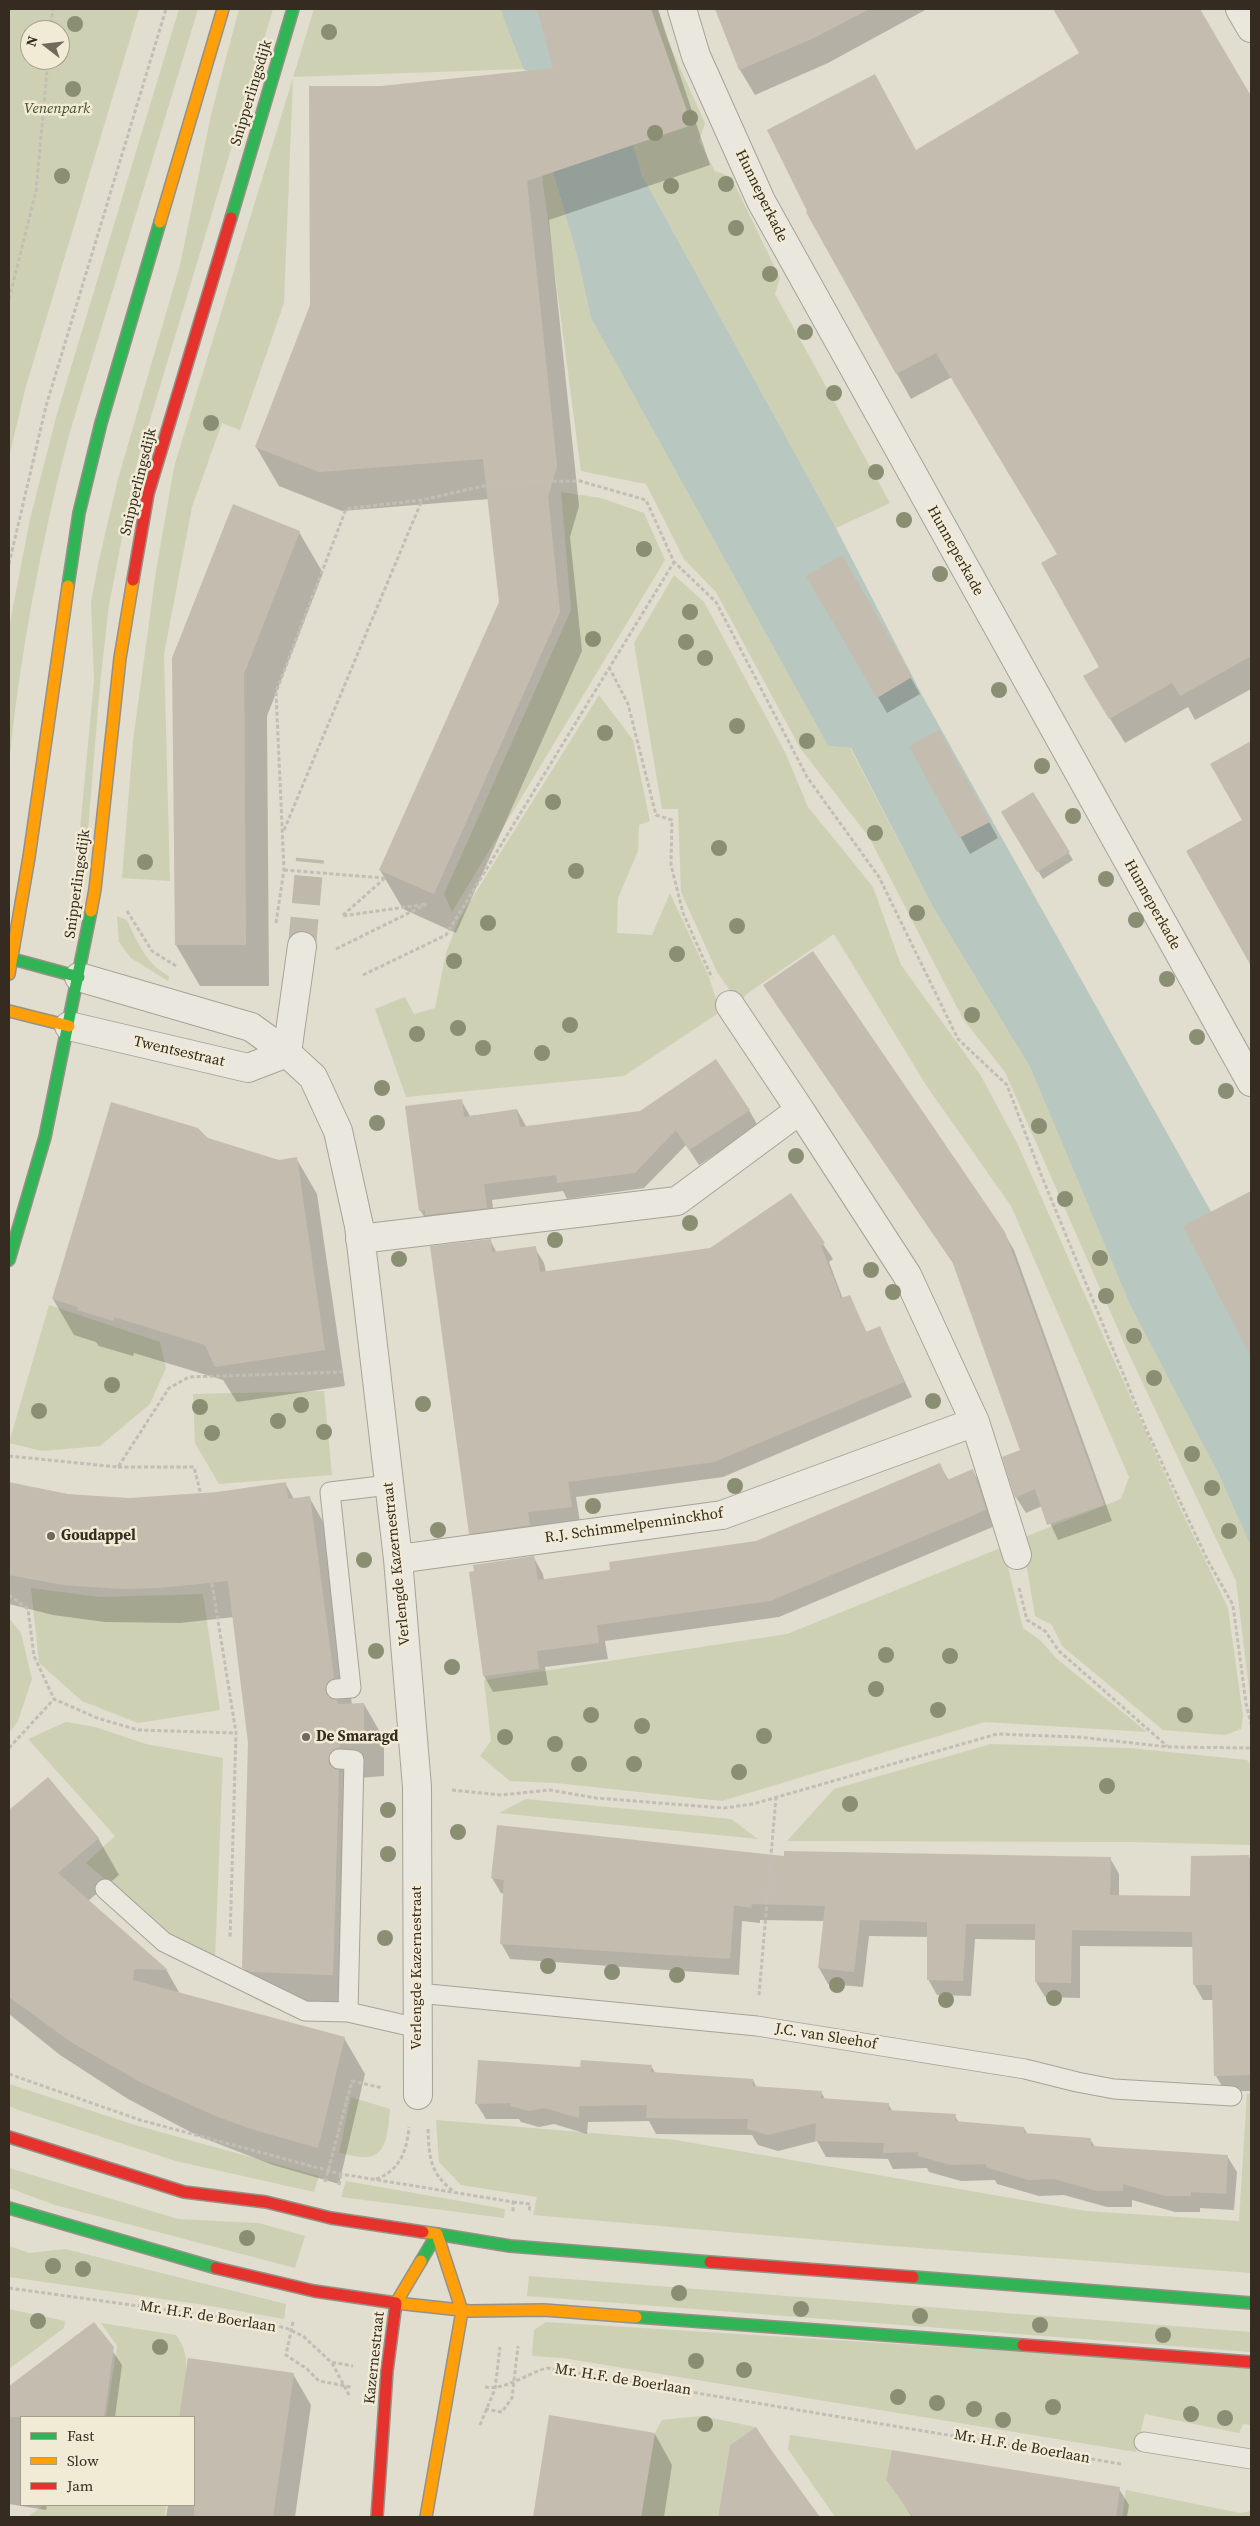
<!DOCTYPE html>
<html>
<head>
<meta charset="utf-8">
<style>
  body { margin:0 }
  #map { position:relative; width:1260px; height:2526px; overflow:hidden; background:#e1ddcf; font-family:"Source Serif 4",serif }
  canvas { display:block }
  .frame { position:absolute; inset:0; border:10px solid #352b20; pointer-events:none }
  .legend { position:absolute; left:20px; top:2416px; width:175px; height:90px; box-sizing:border-box; background:#f1ebd5; border:1px solid #a69e8d; margin:0; padding:6px 9px; list-style:none; font-size:15px; color:#352b20 }
  .legend li { display:flex; align-items:center; gap:10px; height:25px }
  .legend b { width:25px; border:1px solid #a69e8d }
  .north { position:absolute; left:20px; top:20px; width:50px; height:50px; box-sizing:border-box; background:#f1ebd5; border:1px solid #a69e8d; border-radius:50%; rotate:286deg; font-size:14px; font-weight:700; line-height:20px; text-align:center; color:#352b20 }
  .north::after { content:''; display:block; margin:auto; width:18px; height:22px; background:#71695d; clip-path:polygon(50% 0,100% 100%,50% 72%,0 100%) }
</style>
</head>
<body>
<div id="map">
<canvas width="1260" height="2526"></canvas>
<div class="frame"></div>
<ul class="legend">
<li><b style="height:6px;background:#30b455"></b>Fast</li>
<li><b style="height:6px;background:#ff9f0a"></b>Slow</li>
<li><b style="height:6px;background:#e5322d"></b>Jam</li>
</ul>
<div class="north">N</div>
</div>
<script>
const context = document.querySelector('canvas').getContext('2d');
context.lineJoin = 'round';
function fillPath(path, color) { context.fillStyle = color; context.fill(path, 'evenodd'); }
function stroke(path, color, width, dash) { context.strokeStyle = color; context.lineWidth = width; context.lineCap = dash ? 'butt' : 'round'; context.setLineDash(dash || []); context.stroke(path); }
function write(font, color, halo, rows, align = 'center') {
  context.font = font + ' "Source Serif 4",serif'; context.lineWidth = 5; context.setLineDash([]); context.textBaseline = 'middle'; context.strokeStyle = halo; context.fillStyle = color; for (const [text, x, y, turn = 0] of rows) {
    context.save(); context.translate(x, y); context.rotate((+turn || 0) * Math.PI / 180); context.textAlign = isNaN(turn) ? turn : align; if (halo) context.strokeText(text, 0, 0); context.fillText(text, 0, 0); context.restore();
  }
}
const green = new Path2D(`
  M9,9H139L26,386L9,457ZM30,30H60V60H30Z
  M179,9H198L69,435C41,543 20,653 9,764V628L30,519L57,414Z
  M239,9H273L135,470L109,605L100,685L86,854L81,855L78,851L94,680L91,602L99,560L118,479L180,265L211,115Z
  M314,9H500L523,69L293,77L284,303L240,430L222,423L192,507L164,654L170,881L122,878L133,741L156,571L174,467Z
  M594,9H658L666,37L705,123L699,141L715,171L731,177L780,278L775,294L890,503L836,528L642,175Z
  M532,100L578,259L591,318L828,746L850,748L933,907L1030,1067L1130,1305L1219,1475L1251,1547V1705L1236,1581L1128,1352L1005,1072L963,1019L869,837L800,748L716,592L684,559L646,484L581,471Z
  M561,492L601,498L644,513L665,560L452,912L444,894L571,610Z
  M674,575L704,602L785,752L808,807L873,887L901,965L981,1076L1018,1145L1179,1506L1228,1608L1243,1716L1241,1729L1225,1735L1163,1730L1062,1646L1052,1625L1035,1616L1022,1538L1121,1499L1129,1477L1011,1206L926,1085L834,934L748,993L739,1003L717,972L681,892L678,809H662L634,643Z
  M599,695L633,740L650,821L639,825L638,851L618,898L617,933L652,935L670,893L709,977L720,1012L624,1076L406,1097L375,1009L405,997L414,1014L435,1008L446,953L459,919Z
  M117,916L127,920C137,942 147,965 169,976L168,981L131,958L119,942Z
  M49,1305L160,1342L166,1368L150,1404L100,1446L42,1451L9,1443Z
  M324,1391L332,1475L219,1484L195,1443L193,1394Z
  M1003,1547L1023,1628L1040,1640L1057,1659L1147,1732L985,1722L722,1801L556,1783L510,1781L480,1756L491,1741L484,1680L787,1634Z
  M31,1588L100,1597L203,1594L220,1710L138,1723L82,1701L39,1663Z
  M9,1618L21,1633L32,1679L18,1721L9,1733Z
  M66,1722L95,1727L146,1744L223,1758L215,1960L171,1937L86,1863L115,1836L28,1739Z
  M991,1744L1130,1748L1247,1760L1251,1766V1845L1130,1842L787,1841L834,1789Z
  M526,1799L731,1819L758,1839L499,1813Z
  M9,2084L135,2125L319,2176L314,2192L176,2161L18,2110L9,2106Z
  M1247,2093L1251,2094V2273L879,2245L533,2215L537,2197L461,2185L439,2162L436,2120L676,2140L1086,2211L1239,2221Z
  M351,2097L390,2109C388,2125 389,2156 367,2157C358,2158 348,2154 339,2153Z
  M9,2168L178,2219L259,2223L305,2236L295,2268L55,2205L9,2188Z
  M346,2181L505,2209L504,2218L341,2197Z
  M9,2246L30,2253L65,2249L286,2304L284,2319L205,2305L9,2277Z
  M529,2276L1251,2332V2352L527,2296Z
  M9,2309L65,2321L64,2328L9,2369Z
  M546,2322L1251,2366V2425L1243,2424L1239,2433L1145,2414L1136,2452L563,2358L532,2356L534,2330Z
  M101,2323L176,2335C195,2359 183,2388 179,2417H106L117,2346Z
  M701,2416L756,2427L730,2445L718,2517H641L655,2433L662,2420Z
  M790,2435L892,2450L886,2480L913,2517H835L788,2449Z
  M1126,2490L1240,2513L1251,2511V2517H1122Z
  M44,2505H166L165,2517H27Z`);
const water = new Path2D(`
  M500,9H594L642,175L836,528L923,697L1251,1283V1547L1219,1475L1130,1305L1030,1067L933,907L851,748L828,746L591,318L578,259L532,100L527,71L523,69Z`);
const shadow = new Path2D(`
  M539,9H658L710,165L549,220L579,506L570,537L582,651L456,933L403,909L380,870L500,602L489,499L342,511L279,486L256,447L312,306L382,88L555,69Z
  M717,9H927L828,63L755,95L740,70Z
  M1074,9H1198L1251,98V689L1195,720L1188,707L1125,743L1099,701L1100,667L1058,555L952,377L911,399L807,213L916,152L1080,54L1060,18Z
  M299,532L323,573L267,716L269,986H200L176,945L174,658Z
  M842,557L920,694L887,713L808,576Z
  M1251,742V964L1188,852L1244,820L1212,764Z
  M911,747L948,748L998,838L970,854Z
  M1033,794L1073,860L1043,879L1003,812Z
  M774,1001L1004,1233L1014,1250L1112,1521L1058,1540L1042,1506L1026,1513L1016,1497L1021,1451L955,1266Z
  M461,1100L470,1116L517,1110L526,1126L749,1110L758,1126L699,1165L686,1145L644,1188L567,1199L563,1191L492,1200L495,1224L430,1226L420,1210Z
  M207,1139L279,1161L296,1158L317,1194L345,1386L237,1402L223,1380L134,1353L133,1356L99,1346L96,1342L74,1335L53,1299Z
  M791,1195L833,1259L829,1262L843,1299L849,1296L867,1333L880,1328L912,1397L723,1477L576,1497L580,1522L479,1549L471,1533L490,1240L497,1253L535,1248L544,1263L546,1272L710,1249Z
  M1251,1288V1354L1223,1301Z
  M940,1465L949,1481L973,1471L982,1487L995,1526L779,1617L605,1641L608,1659L545,1667L548,1685L493,1692L484,1676L470,1573L534,1558L543,1574L544,1580L612,1572L757,1542Z
  M9,1483L89,1498H163L217,1494L285,1483L294,1499L309,1497L329,1532L352,1705L364,1704L384,1739V1776L359,1778L352,2009L273,2007L264,2003L243,1967L249,1743L234,1617L180,1623L105,1622L53,1615L9,1604Z
  M48,1779L98,1838L119,1875L88,1901L167,1971L180,1994L344,2038L365,2074L339,2184L273,2165L198,2136L128,2099L60,2055L9,2014V1812Z
  M1249,1856L1251,1861V2091H1225L1216,2076L1214,2000H1203L1194,1984L1193,1947L1080,1946V1998L1045,1997L1036,1982V1940L975,1939L971,1996L937,1995L928,1979V1937L869,1936L863,1987L828,1984L819,1968L824,1921L760,1920V1923L742,1921L739,1975L510,1959L501,1943L504,1894L501,1893L492,1878L785,1858H1110L1119,1874V1896L1192,1897Z
  M651,2066L656,2074L753,2080L757,2088L821,2092L825,2099L888,2104L893,2112L955,2116L959,2123L1024,2128L1028,2135L1090,2139L1095,2147L1227,2156L1237,2172L1234,2210L1200,2208V2212H1175L1132,2200V2207H1107L1064,2195L1039,2196L997,2184L995,2180L961,2181L929,2172L927,2168L893,2169L888,2159L826,2157L817,2141L778,2151L758,2145L752,2135L656,2134L649,2121L588,2122L587,2134L554,2124L539,2127L521,2122L519,2119H486L476,2103L582,2069Z
  M94,2323L122,2365L115,2417H21V2505H47L46,2510L9,2504V2388Z
  M189,2359L293,2374L311,2405L295,2517H166L168,2505H194V2417H180Z
  M550,2417L655,2434L672,2465L664,2517H534Z
  M756,2429L819,2517H719L731,2446Z
  M888,2480L1119,2489L1129,2505L1127,2517H912Z`);
const building = new Path2D(`
  M537,9H651L692,125L527,181L557,466L548,497L560,612L434,894L379,870L499,602L483,459L319,472L255,447L310,305L309,86H381L553,68Z
  M715,9H869L814,38L739,70Z
  M1053,9H1200L1251,96V656L1180,696L1172,683L1109,719L1083,676L1099,667L1041,563L1057,554L936,353L896,374L806,212L807,211L767,130L875,74L916,150L1079,53Z
  M233,504L300,531L244,674L246,945H175L172,658Z
  M842,555L912,677L877,698L806,576Z
  M939,730L990,822L959,838L909,746Z
  M1251,741V966L1186,851L1242,820L1210,764Z
  M1033,792L1070,852L1037,872L1001,812Z
  M813,951L1005,1232L1104,1505L1047,1525L1035,1489L1015,1498L1002,1457L1020,1450L952,1261L763,985Z
  M716,1059L750,1110L689,1150L676,1130L635,1173L557,1183L556,1175L484,1184L487,1208L425,1215V1210L419,1211L405,1106L462,1099L464,1117L517,1109L520,1127L640,1111Z
  M111,1102L198,1128L208,1138L279,1160L297,1157L325,1350L215,1367L205,1345L114,1317L113,1321L77,1310L78,1307L52,1299Z
  M1251,1191V1357L1183,1226Z
  M791,1193L825,1243L821,1246L841,1298L850,1295L866,1332L880,1326L904,1382L714,1462L568,1482L572,1507L528,1512L530,1525L469,1534L430,1246L491,1239L492,1252L536,1246L540,1272L710,1248Z
  M940,1463L947,1480L973,1469L986,1510L770,1601L597,1625L599,1643L537,1651L539,1669L483,1676L469,1572L474,1571L473,1565L534,1556L538,1580L610,1570L609,1562L756,1541Z
  M9,1482L67,1494L129,1498L217,1492L286,1482L288,1499L310,1496L334,1678L326,1684L325,1690L331,1699L337,1700L338,1704L364,1703V1742L340,1743L339,1748L334,1749L328,1758L329,1764L339,1770L333,1975L252,1972L242,1968L248,1743L228,1581L159,1588L121,1589L64,1585L9,1575Z
  M48,1777L99,1838L58,1873L168,1970L134,1969L133,1980L345,2037L318,2148L251,2129L213,2115L140,2082L71,2042L9,1997V1810Z
  M497,1825L784,1856V1851L1111,1857L1110,1895L1190,1896L1191,1856L1249,1855L1251,2075L1214,2076L1212,1985H1193L1192,1932L1072,1930L1071,1983L1035,1982V1924H966L963,1981L927,1980V1922L860,1920L854,1972L818,1968L825,1906L752,1904L751,1908L734,1905L730,1959L500,1944L504,1880L491,1878Z
  M478,2060L580,2067L581,2060L652,2065L651,2072L753,2079V2086L822,2091L821,2098L889,2103L888,2110L956,2114L955,2121L1024,2127V2133L1091,2138V2146L1228,2155L1226,2194L1191,2192V2196H1165L1123,2184V2191H1097L1054,2179L1028,2180L986,2167V2164L951,2165L918,2156V2152L883,2153L884,2143L815,2141L816,2123L768,2135L747,2129L748,2119L646,2118L647,2105L579,2106V2118L544,2108L529,2111L510,2106L511,2103L475,2104Z
  M94,2322L114,2347L104,2417H9V2386Z
  M188,2358L294,2373L273,2517H194V2417H179Z
  M549,2415L655,2433L641,2517H533Z
  M756,2427L772,2451L820,2517H718L730,2445Z
  M892,2450L1120,2487L1116,2517H913L886,2480Z`);
const streetTunnel = new Path2D(`
  M302,946L310,859`);
const path = new Path2D(`
  M50,30L53,9
  M9,299L36,191L48,60
  M9,564L46,406L166,9
  M609,667L628,704L656,815L672,820L671,865L683,913L712,978
  M284,830L422,500
  M284,870L384,878
  M127,911L152,951L176,966
  M276,923L284,870L276,692L346,509L422,500L501,482L580,481L646,500L674,562L716,602L807,777L879,877L958,1039L1007,1085L1042,1177L1146,1429L1207,1559L1233,1605L1246,1703L1251,1724
  M336,949L427,904L342,916L385,878
  M363,975L446,935L674,562
  M9,1456L118,1467L169,1388L189,1377L342,1372
  M118,1467H194L202,1499
  M211,1577L236,1733L230,1939
  M1019,1588L1027,1620L1045,1631L1059,1651L1167,1746
  M9,1595L28,1609L34,1656L54,1699L97,1718L138,1730L236,1733
  M9,1748L54,1699
  M452,1790L501,1795L550,1790L596,1798L724,1808L753,1804L997,1734L1078,1737L1169,1747L1251,1748
  M759,1995L776,1797
  M9,2074L140,2120L341,2174L513,2202V2212
  M428,2129C429,2157 430,2173 453,2191
  M376,2179C400,2171 407,2150 409,2127
  M325,2182L352,2081L383,2088
  M339,2185L341,2174
  M513,2202L530,2204L529,2213
  M9,2288L269,2324L286,2328L303,2336L331,2362L353,2366
  M293,2322L286,2355L307,2369L319,2381L351,2387
  M332,2363L349,2395
  M485,2387C504,2391 528,2373 547,2368L1121,2464
  M485,2409L502,2412L512,2398L518,2346
  M480,2425L495,2389L500,2347`);
const lane = new Path2D(`
  M336,1689L351,1688L330,1492L389,1485
  M339,1759L354,1760L348,2012
  M105,1889L164,1942L305,2011L348,2012L418,2028
  M418,1993L757,2026L1025,2069L1077,2082L1114,2089L1232,2096
  M1144,2442L1251,2459`);
const street = new Path2D(`
  M682,9L696,56L761,201L1251,1082
  M1240,9L1251,28
  M79,977L251,1027L287,1053L313,1077L338,1131L359,1226L398,1559L417,1787L418,2095
  M730,1005L800,1110
  M69,1026L248,1068L287,1053
  M287,1053L302,946
  M360,1239L677,1201L800,1110L907,1275L975,1422L722,1515L398,1559
  M975,1422L1017,1555`);
const fast = new Path2D(`
  M231,218L293,9
  M68,586L79,513L101,423L160,222
  M9,958L79,977
  M9,1260L45,1137L91,911
  M9,2208L216,2268
  M421,2261L437,2234L510,2246L710,2262
  M913,2277L1251,2303
  M636,2317L1023,2345`);
const slow = new Path2D(`
  M160,222L223,9
  M91,911L95,889L120,658L133,580
  M9,974L29,857L68,586
  M9,1011L69,1026
  M423,2232L437,2234L462,2311L426,2517
  M421,2261L396,2303L470,2311L544,2310L636,2317`);
const jam = new Path2D(`
  M133,580L148,494L231,218
  M9,2137L184,2192L266,2202L331,2218L423,2232
  M710,2262L913,2277
  M216,2268L314,2291L396,2303L387,2371L377,2517
  M1023,2345L1251,2362`);
const trees = [
  [75,24],
  [329,32],
  [73,89],
  [690,118],
  [655,133],
  [62,176],
  [726,184],
  [671,186],
  [736,228],
  [770,274],
  [805,332],
  [834,393],
  [211,423],
  [876,472],
  [904,520],
  [644,549],
  [940,574],
  [690,612],
  [593,639],
  [686,642],
  [705,658],
  [999,690],
  [737,726],
  [605,733],
  [807,741],
  [1042,766],
  [553,802],
  [1073,816],
  [875,833],
  [719,848],
  [145,862],
  [576,871],
  [1106,879],
  [917,913],
  [1136,920],
  [488,923],
  [737,926],
  [677,954],
  [454,961],
  [1167,979],
  [972,1015],
  [570,1025],
  [458,1028],
  [417,1034],
  [1197,1037],
  [483,1048],
  [542,1053],
  [382,1088],
  [1226,1091],
  [377,1123],
  [1039,1126],
  [796,1156],
  [1065,1199],
  [690,1223],
  [555,1240],
  [1100,1258],
  [399,1259],
  [871,1270],
  [893,1292],
  [1106,1296],
  [1134,1336],
  [1154,1378],
  [112,1385],
  [933,1401],
  [423,1404],
  [301,1405],
  [200,1407],
  [39,1411],
  [278,1421],
  [324,1432],
  [212,1433],
  [1192,1454],
  [735,1486],
  [1212,1488],
  [593,1506],
  [438,1530],
  [1229,1531],
  [364,1560],
  [376,1651],
  [886,1655],
  [950,1656],
  [452,1667],
  [876,1689],
  [938,1710],
  [591,1715],
  [1185,1715],
  [642,1726],
  [764,1736],
  [505,1737],
  [555,1744],
  [579,1764],
  [634,1764],
  [739,1772],
  [1107,1786],
  [850,1804],
  [388,1810],
  [458,1832],
  [388,1854],
  [385,1938],
  [548,1966],
  [612,1972],
  [677,1975],
  [837,1985],
  [1054,1998],
  [946,2000],
  [247,2238],
  [53,2266],
  [83,2269],
  [679,2293],
  [801,2309],
  [920,2316],
  [38,2321],
  [1040,2325],
  [1163,2335],
  [160,2347],
  [696,2361],
  [744,2370],
  [898,2397],
  [937,2403],
  [1053,2407],
  [974,2409],
  [1191,2414],
  [1225,2418],
  [1003,2420],
  [705,2424]
];
const markers = [
  [51,1536,5,"#71695d"],
  [306,1737,5,"#71695d"]
];
const streetNames = [
  ["Snipperlingsdijk",252,93,-73],
  ["Hunneperkade",761,196,64],
  ["Snipperlingsdijk",139,482,-76],
  ["Hunneperkade",955,551,61],
  ["Snipperlingsdijk",78,884,-82],
  ["Hunneperkade",1152,905,61],
  ["Twentsestraat",179,1052,13],
  ["R.J. Schimmelpenninckhof",634,1526,-8],
  ["Verlengde Kazernestraat",397,1564,-96],
  ["Verlengde Kazernestraat",417,1968,-90],
  ["J.C. van Sleehof",826,2037,9],
  ["Mr. H.F. de Boerlaan",208,2317,9],
  ["Kazernestraat",375,2358,-84],
  ["Mr. H.F. de Boerlaan",623,2380,9],
  ["Mr. H.F. de Boerlaan",1022,2447,10]
];
const parkNames = [
  ["Venenpark",57,109]
];
const poiNames = [
  ["Goudappel",61,1536],
  ["De Smaragd",316,1737]
];
fillPath(green, '#ced0b3');
fillPath(water, '#b8c7bf');
fillPath(shadow, '#0003');
fillPath(building, '#c5bcb0');
stroke(streetTunnel, '#bfb9ac', 28, [28, 14]);
stroke(lane, '#a7a297', 21);
stroke(street, '#a7a297', 30);
stroke(fast, '#969187', 14);
stroke(slow, '#969187', 14);
stroke(jam, '#969187', 14);
stroke(path, '#c2beb6', 3, [4, 2.5]);
stroke(lane, '#eae7df', 19);
stroke(street, '#eae7df', 28);
stroke(fast, '#30b455', 11);
stroke(slow, '#ff9f0a', 11);
stroke(jam, '#e5322d', 11);
context.fillStyle = '#8a8f74';
for (const [x, y] of trees) { context.beginPath(); context.arc(x, y, 8, 0, 2 * Math.PI); context.fill(); }
for (const [x, y, r, color] of markers) { const dot = new Path2D(); dot.arc(x, y, r, 0, 2 * Math.PI); context.fillStyle = color; context.fill(dot); stroke(dot, '#f1ebd5', 2); }
write('15px', '#352b20', '#f1ebd5', streetNames);
write('italic 15px', '#434f29', '#f1ebd5', parkNames);
write('bold 15px', '#352b20', '#f1ebd5', poiNames, 'left');
</script>
</body>
</html>
